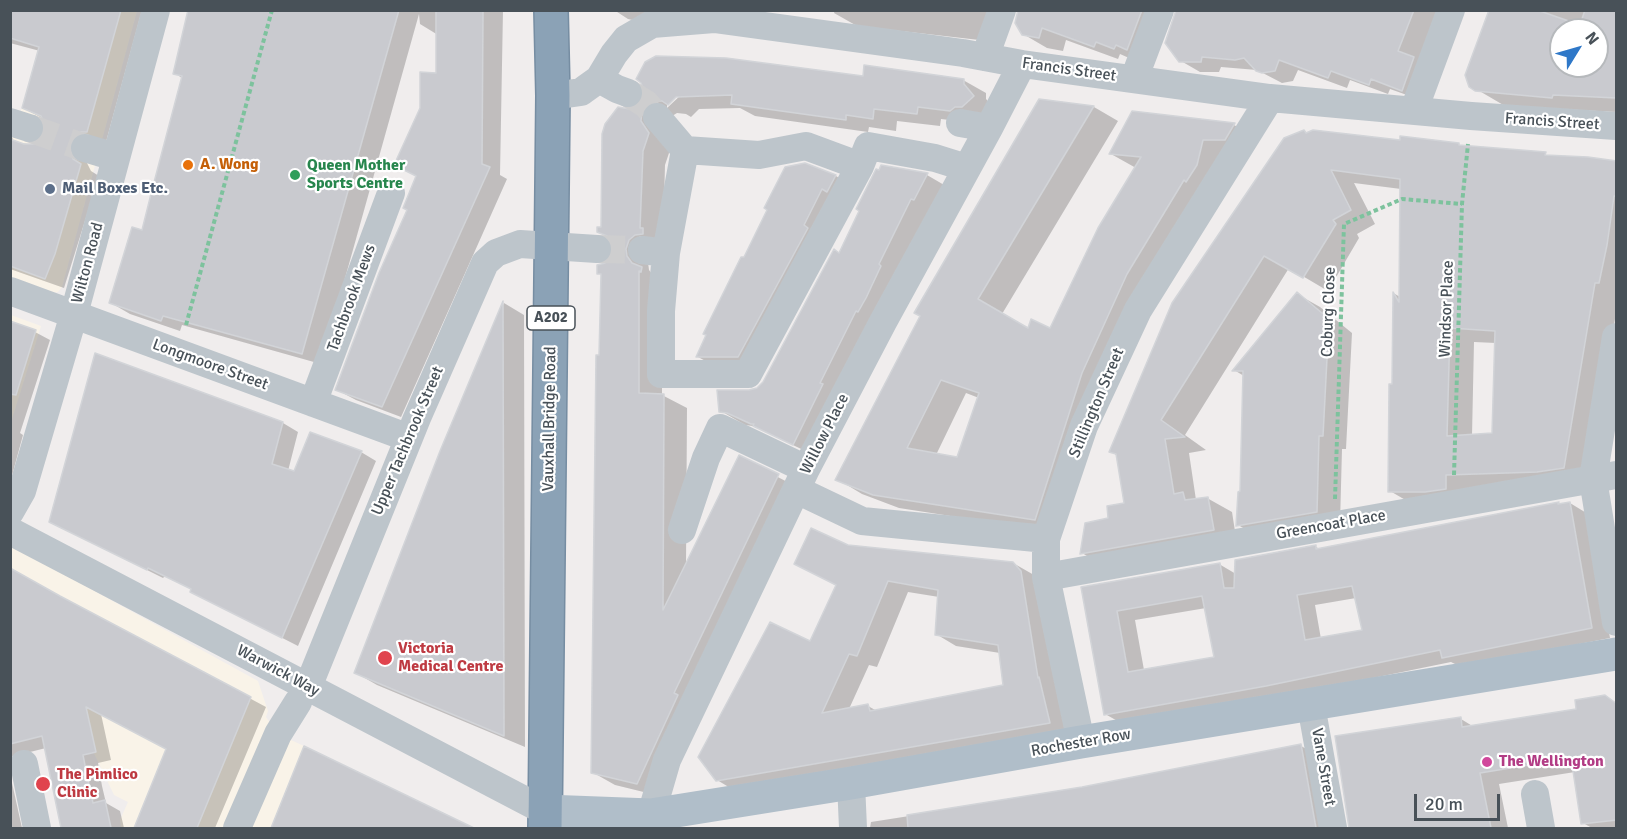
<!DOCTYPE html>
<html>
<head>
<meta charset="utf-8">
<style>
  body { margin:0 }
  #map { position:relative; width:1627px; height:839px; overflow:hidden; background:#f0eded; font-family:Signika,sans-serif }
  canvas { display:block }
  .frame { position:absolute; inset:0; border:12px solid #485158; pointer-events:none }
  .north { position:absolute; left:1549px; top:18px; width:60px; height:60px; box-sizing:border-box; background:#fff; border:2px solid #b6b9bc; border-radius:50%; rotate:53deg; font-size:16px; font-weight:700; line-height:24px; text-align:center; color:#485158 }
  .north::after { content:''; display:block; margin:auto; width:21px; height:27px; background:#2f78c8; clip-path:polygon(50% 0,100% 100%,50% 72%,0 100%) }
  .scale { position:absolute; left:1414px; top:794px; width:86px; height:27px; box-sizing:border-box; border:3px solid #485158; border-top:0; padding-left:8px; font-size:18px; line-height:21px; white-space:nowrap; color:#485158; -webkit-text-stroke:4px #fff; paint-order:stroke }
</style>
</head>
<body>
<div id="map">
<canvas width="1627" height="839"></canvas>
<div class="frame"></div>
<div class="north">N</div>
<div class="scale">20 m</div>
</div>
<script>
const context = document.querySelector('canvas').getContext('2d');
context.lineJoin = 'round';
function fillPath(path, color) { context.fillStyle = color; context.fill(path, 'evenodd'); }
function stroke(path, color, width, dash) { context.strokeStyle = color; context.lineWidth = width; context.lineCap = dash ? 'butt' : 'round'; context.setLineDash(dash || []); context.stroke(path); }
function write(font, color, halo, rows, align = 'center') {
  context.font = font + ' Signika,sans-serif'; context.lineWidth = 4.5; context.setLineDash([]); context.textBaseline = 'middle'; context.strokeStyle = halo; context.fillStyle = color; for (const [text, x, y, turn = 0] of rows) {
    context.save(); context.translate(x, y); context.rotate((+turn || 0) * Math.PI / 180); context.textAlign = isNaN(turn) ? turn : align; if (halo) context.strokeText(text, 0, 0); context.fillText(text, 0, 0); context.restore();
  }
}
const commercial = new Path2D(`
  M10,11H137L62,287L58,292L52,293L11,278V126L20,114L39,47L11,38Z
  M11,315L41,326L11,422Z
  M11,545L258,681L268,711L266,717L278,734L304,746L275,820L278,828H121L120,820L128,802L114,795L81,726L11,628Z`);
const shadow = new Path2D(`
  M10,10H142L106,142L87,163L91,171L99,176L64,288L10,269V132L14,142L34,145L42,141L46,134L47,125L42,118L23,108L40,51L10,43Z
  M190,10H503L500,175L507,179L401,417L356,400L337,390L408,210L418,177L438,75V35L420,24L419,14L321,364L182,325L180,331L130,314L111,303L143,231L183,79L175,73Z
  M614,10H664L650,24L628,19Z
  M835,10H1005L988,41L857,26L834,13Z
  M1019,10H1175L1168,18L1138,62L1120,54L1118,59L1066,40L1063,51L1047,48L1023,34Z
  M1177,10H1437L1421,100L1390,89L1388,94L1350,80L1347,88L1298,70L1293,81L1282,83L1257,70L1221,67L1219,72H1200L1181,61Z
  M1491,10H1616V112L1505,106L1476,89ZM1561,30H1597V66H1561Z
  M656,57L726,60L864,78L866,67L963,80L986,93V99L996,110L985,119L974,123L941,119L940,126L897,121L896,131L869,127L868,132L755,116L740,108L699,109L691,117L686,114L677,113L669,118L664,124L663,135L671,147L665,165L663,242L665,243V246L658,248L652,253L648,262L649,270L652,274L664,281V284H662V395L687,408L686,567L739,457L801,489L696,707L700,710L660,796L615,785L592,772L598,357H600L603,276L599,273V267L606,265L612,259L615,250L611,239L598,232L599,229H602L603,134L606,125L619,109L630,111L640,106L645,99L646,90L642,82L638,79L646,63ZM681,91L683,93L667,108V104Z
  M1039,101L1094,107L1118,121L1002,314L1029,330L1051,329L1136,168L1111,154L1133,112L1234,125L1259,139L1136,321L1060,533L899,508L862,494L837,479ZM966,393L979,398L958,459L936,455Z
  M1304,131L1309,134L1458,144L1464,147L1616,162V313L1588,481L1414,505L1390,491L1395,294L1400,297L1401,189L1354,183L1375,224L1357,234L1359,238L1328,291L1289,268L1185,435L1206,450L1189,453L1196,500L1207,498L1232,512L1237,544L1106,567L1082,553L1110,520L1126,505L1118,456L1111,452ZM1474,342L1496,343L1493,434L1472,436Z
  M804,165L836,176L852,186L755,366H715L698,357L745,259Z
  M882,167L927,175L951,189L818,457L753,426L745,425L721,411L757,390L763,383L840,255Z
  M1297,294L1320,307L1352,333L1346,449H1342L1340,524L1261,538L1238,525L1242,493L1244,376L1234,370Z
  M504,303L524,315L525,747L377,685L356,673L442,452Z
  M10,322L35,332L50,340L20,433L23,435L10,483Z
  M96,355L283,423L298,432L288,471L294,473L361,452L376,461L298,646L208,600L193,590L165,576L163,578L51,522Z
  M1570,503L1588,514L1610,638L1461,667L1451,662L1285,696L1123,724L1105,714L1083,589L1219,564L1236,574V561L1316,547L1320,549ZM1356,598L1364,631L1321,639L1315,605ZM1206,608L1215,658L1144,670L1135,620Z
  M1013,563L1034,575L1069,734L737,792L717,780L811,643L837,586L796,564ZM908,592L939,597L936,634L956,646L1000,653L1005,686L877,711L868,706L849,709L869,665L877,667Z
  M10,570L266,707L215,828H136L167,749L101,714L111,760L98,763L102,786L106,803L120,811L124,828H63L46,748L10,757Z
  M1616,704V828H1592L1583,823L1575,772L1499,784L1508,828H1351V826L1461,719L1474,727Z
  M1301,746L1321,757L1334,828H870L871,822L1082,789Z
  M10,774L22,828H10Z
  M438,813L465,828H280Z`);
const building = new Path2D(`
  M10,10H121L87,132H81L74,136L69,144V151L73,159L81,164L55,254L45,279L10,266V139L24,144H33L41,140L44,134L45,125L41,116L22,108L39,47L10,38Z
  M188,10H399L302,354L163,316L161,321L109,303L132,227L142,230L152,190L182,76L173,74Z
  M436,10H483L482,164L490,167L382,407L335,390L379,273L407,210L403,208L416,176L394,165L420,108V72L436,73Z
  M1018,10H1142L1127,50L1116,45L1114,49L1096,42L1094,47L1042,28L1039,38L1022,35L1015,23Z
  M1176,10H1414L1398,51L1414,57L1402,91L1371,79L1369,85L1331,71L1328,78L1279,60L1275,71L1262,73L1256,71L1244,58L1235,60L1202,57L1201,62H1179L1165,43Z
  M1489,10H1537L1580,25L1585,10H1617V98L1553,95L1552,98L1475,91L1469,87L1465,75ZM1561,30H1597V66H1561Z
  M656,56L726,58L863,76L864,65L964,79V84L974,96L962,107H955L950,111L918,107L917,114L874,109L873,119L846,115V120L731,104L732,95L676,97L668,105L662,101H653L646,105L642,111L641,121L649,133L643,151L640,228H643V234L635,235L629,240L626,249L627,256L632,263L642,267L641,272L639,271V393L664,394L663,610L739,455L779,474L674,693L678,695L637,784L591,773L596,355H599L601,274H597V265L605,263L610,259L613,249L612,242L607,236L597,232V227H601L602,134L605,124L618,107L630,109L639,105L644,98V91L641,83L636,79L645,62Z
  M1039,99L1094,106L978,299L1028,328L1031,319L1050,328L1098,228L1141,157L1109,154L1132,111L1235,123L1225,140H1203L1197,165L1186,182L1184,180L1127,274L1082,373L1035,520L873,495L835,480L920,316L914,313ZM941,380L979,393L957,457L907,448Z
  M1304,130L1306,133L1313,130L1400,140V136L1459,143V145L1546,152L1545,155L1588,157L1617,161V196H1614L1607,245L1599,283H1595L1564,468L1537,472L1446,475V489L1425,492H1388L1389,384H1392L1393,292L1399,302L1400,179L1331,170L1351,210L1333,220L1336,224L1303,278L1264,256L1161,420L1185,437L1165,439L1174,494L1183,492L1185,500L1208,497L1214,530L1080,554L1085,523L1108,518L1107,506L1124,503L1116,454L1109,452L1172,303L1284,138ZM1450,328L1495,331L1492,433L1447,436Z
  M805,163L836,175L827,192L822,189L804,225L808,228L738,357H696L706,335L703,334L741,257H744L767,210L764,208L785,167Z
  M881,165L928,173L914,200L911,199L879,264L881,266L866,298L858,312L856,311L820,383L823,384L793,445L753,426L754,424H751L727,413L719,412L717,390H749L757,388L763,382L834,249L839,253L859,211L856,209L876,169L879,170Z
  M1297,292L1329,319L1323,436H1319L1317,512L1236,526L1238,492L1240,491L1243,371H1232Z
  M503,301L504,736L354,673L440,451Z
  M10,321L36,330L16,395L10,394Z
  M95,353L283,422L272,464L294,471L310,432L362,451L282,638L190,592L191,589L148,568L147,570L49,522Z
  M1559,502L1558,504L1570,502L1592,628L1442,658L1440,650L1266,686L1104,715L1081,587L1220,563L1224,588H1234L1235,560L1316,545V549ZM1352,586L1362,630L1305,640L1297,595ZM1202,596L1214,657L1128,672L1117,611Z
  M811,528L848,545L1013,562L1021,571L1038,678L1039,677L1050,723L716,781L698,757L770,622L810,641L836,585L794,564ZM888,581L938,590L935,635L998,645L1003,685L870,711L868,704L822,713L849,654L857,656Z
  M10,568L60,596L251,697L197,828H134L166,749L86,707L96,752L83,755L87,776L93,803L105,800L111,828H61L42,736L10,744Z
  M1605,695L1617,704V820L1581,824L1571,758L1480,773L1491,828H1349L1335,736L1461,717L1462,727L1576,709L1575,700Z
  M1301,744L1316,828H908L907,815L1082,787Z
  M304,746L474,828H271Z`);
const minorTunnel = new Path2D(`
  M628,93L646,104L657,117
  M29,128L85,148
  M597,249L642,250`);
const path = new Path2D(`
  M186,325L272,10
  M1454,475L1462,204L1468,144
  M1335,499L1344,224L1402,199L1462,204`);
const minor = new Path2D(`
  M985,57L1002,10
  M599,79L617,89L628,93
  M1134,79L1160,10
  M553,96L581,92L585,89L599,79L614,54L626,39L652,24L714,19L963,53L1022,64L1270,98L1471,116L1616,126
  M1414,110L1451,10
  M657,117L685,150
  M10,122L29,128
  M960,123L989,128
  M85,148L115,157
  M642,250L666,253L685,150L759,155L806,146L860,166
  M666,253L661,311V374H748L860,166L868,146L935,158L967,168
  M10,291L409,438
  M1616,337L1593,479L1616,622
  M313,403L391,193
  M797,490L862,521L1046,539
  M10,512L22,491L74,314L156,10
  M682,530L706,458L720,428L806,469
  M10,531L545,811
  M1046,577L1616,475
  M308,687L417,418L485,263L496,253L520,244L597,249
  M1311,705L1333,828
  M1081,742L1046,577V539L1084,426L1138,310L1270,98
  M24,764L37,828
  M851,783L853,828
  M1535,794L1541,828
  M651,815L667,760L806,469L883,322L989,128L1022,64
  M237,828L278,734L298,702`);
const major = new Path2D(`
  M545,811L651,815L851,783L1081,742L1616,654`);
const highway = new Path2D(`
  M545,828L553,96L551,10`);
const markers = [
  [188,165,6,"#e8710a"],
  [295,175,6,"#2e9e5b"],
  [50,189,6,"#5c6f8a"],
  [385,658,8,"#e0444e"],
  [1487,762,6,"#d1479c"],
  [43,784,8,"#e0444e"]
];
const shields = [
  [551,318,48]
];
const shieldNames = [
  ["A202",551,318]
];
const streetNames = [
  ["Francis Street",1069,70,8],
  ["Francis Street",1552,122,4],
  ["Wilton Road",88,263,-75],
  ["Tachbrook Mews",352,298,-70],
  ["Windsor Place",1447,309,-88],
  ["Coburg Close",1329,312,-88],
  ["Longmoore Street",210,365,20],
  ["Stillington Street",1097,403,-67],
  ["Vauxhall Bridge Road",550,419,-89],
  ["Willow Place",825,434,-63],
  ["Upper Tachbrook Street",408,441,-67],
  ["Greencoat Place",1331,525,-10],
  ["Warwick Way",278,671,28],
  ["Rochester Row",1081,743,-10],
  ["Vane Street",1323,767,80]
];
const foodNames = [
  ["A. Wong",200,165]
];
const leisureNames = [
  ["Queen Mother",307,166],
  ["Sports Centre",307,184]
];
const serviceNames = [
  ["Mail Boxes Etc.",62,189]
];
const healthNames = [
  ["Victoria",398,649],
  ["Medical Centre",398,667],
  ["The Pimlico",57,775],
  ["Clinic",57,793]
];
const hotelNames = [
  ["The Wellington",1499,762]
];
fillPath(commercial, '#f9f3e8');
fillPath(shadow, '#0003');
fillPath(building, '#c9cacf');
stroke(building, '#d2d4d8', 1.5);
stroke(minorTunnel, '#cececf', 28, [28, 14]);
stroke(highway, '#768da2', 36);
stroke(path, '#7dc29d', 4, [4.5, 3]);
stroke(minor, '#bdc5cb', 28);
stroke(major, '#b0bec9', 33);
stroke(highway, '#8ba2b6', 33);
for (const [x, y, r, color] of markers) { const dot = new Path2D(); dot.arc(x, y, r, 0, 2 * Math.PI); context.fillStyle = color; context.fill(dot); stroke(dot, '#fff', 2); }
for (const [x, y, w] of shields) { const box = new Path2D(); box.roundRect(x - w / 2, y - 12, w, 24, 4.5); context.fillStyle = '#fff'; context.fill(box); stroke(box, '#485158', 1.5); }
write('bold 15px', '#485158', null, shieldNames);
write('16px', '#485158', '#fff', streetNames);
write('bold 16px', '#c56008', '#fff', foodNames, 'left');
write('bold 16px', '#27864d', '#fff', leisureNames, 'left');
write('bold 16px', '#4e5e75', '#fff', serviceNames, 'left');
write('bold 16px', '#be3a42', '#fff', healthNames, 'left');
write('bold 16px', '#b23c85', '#fff', hotelNames, 'left');
</script>
</body>
</html>
